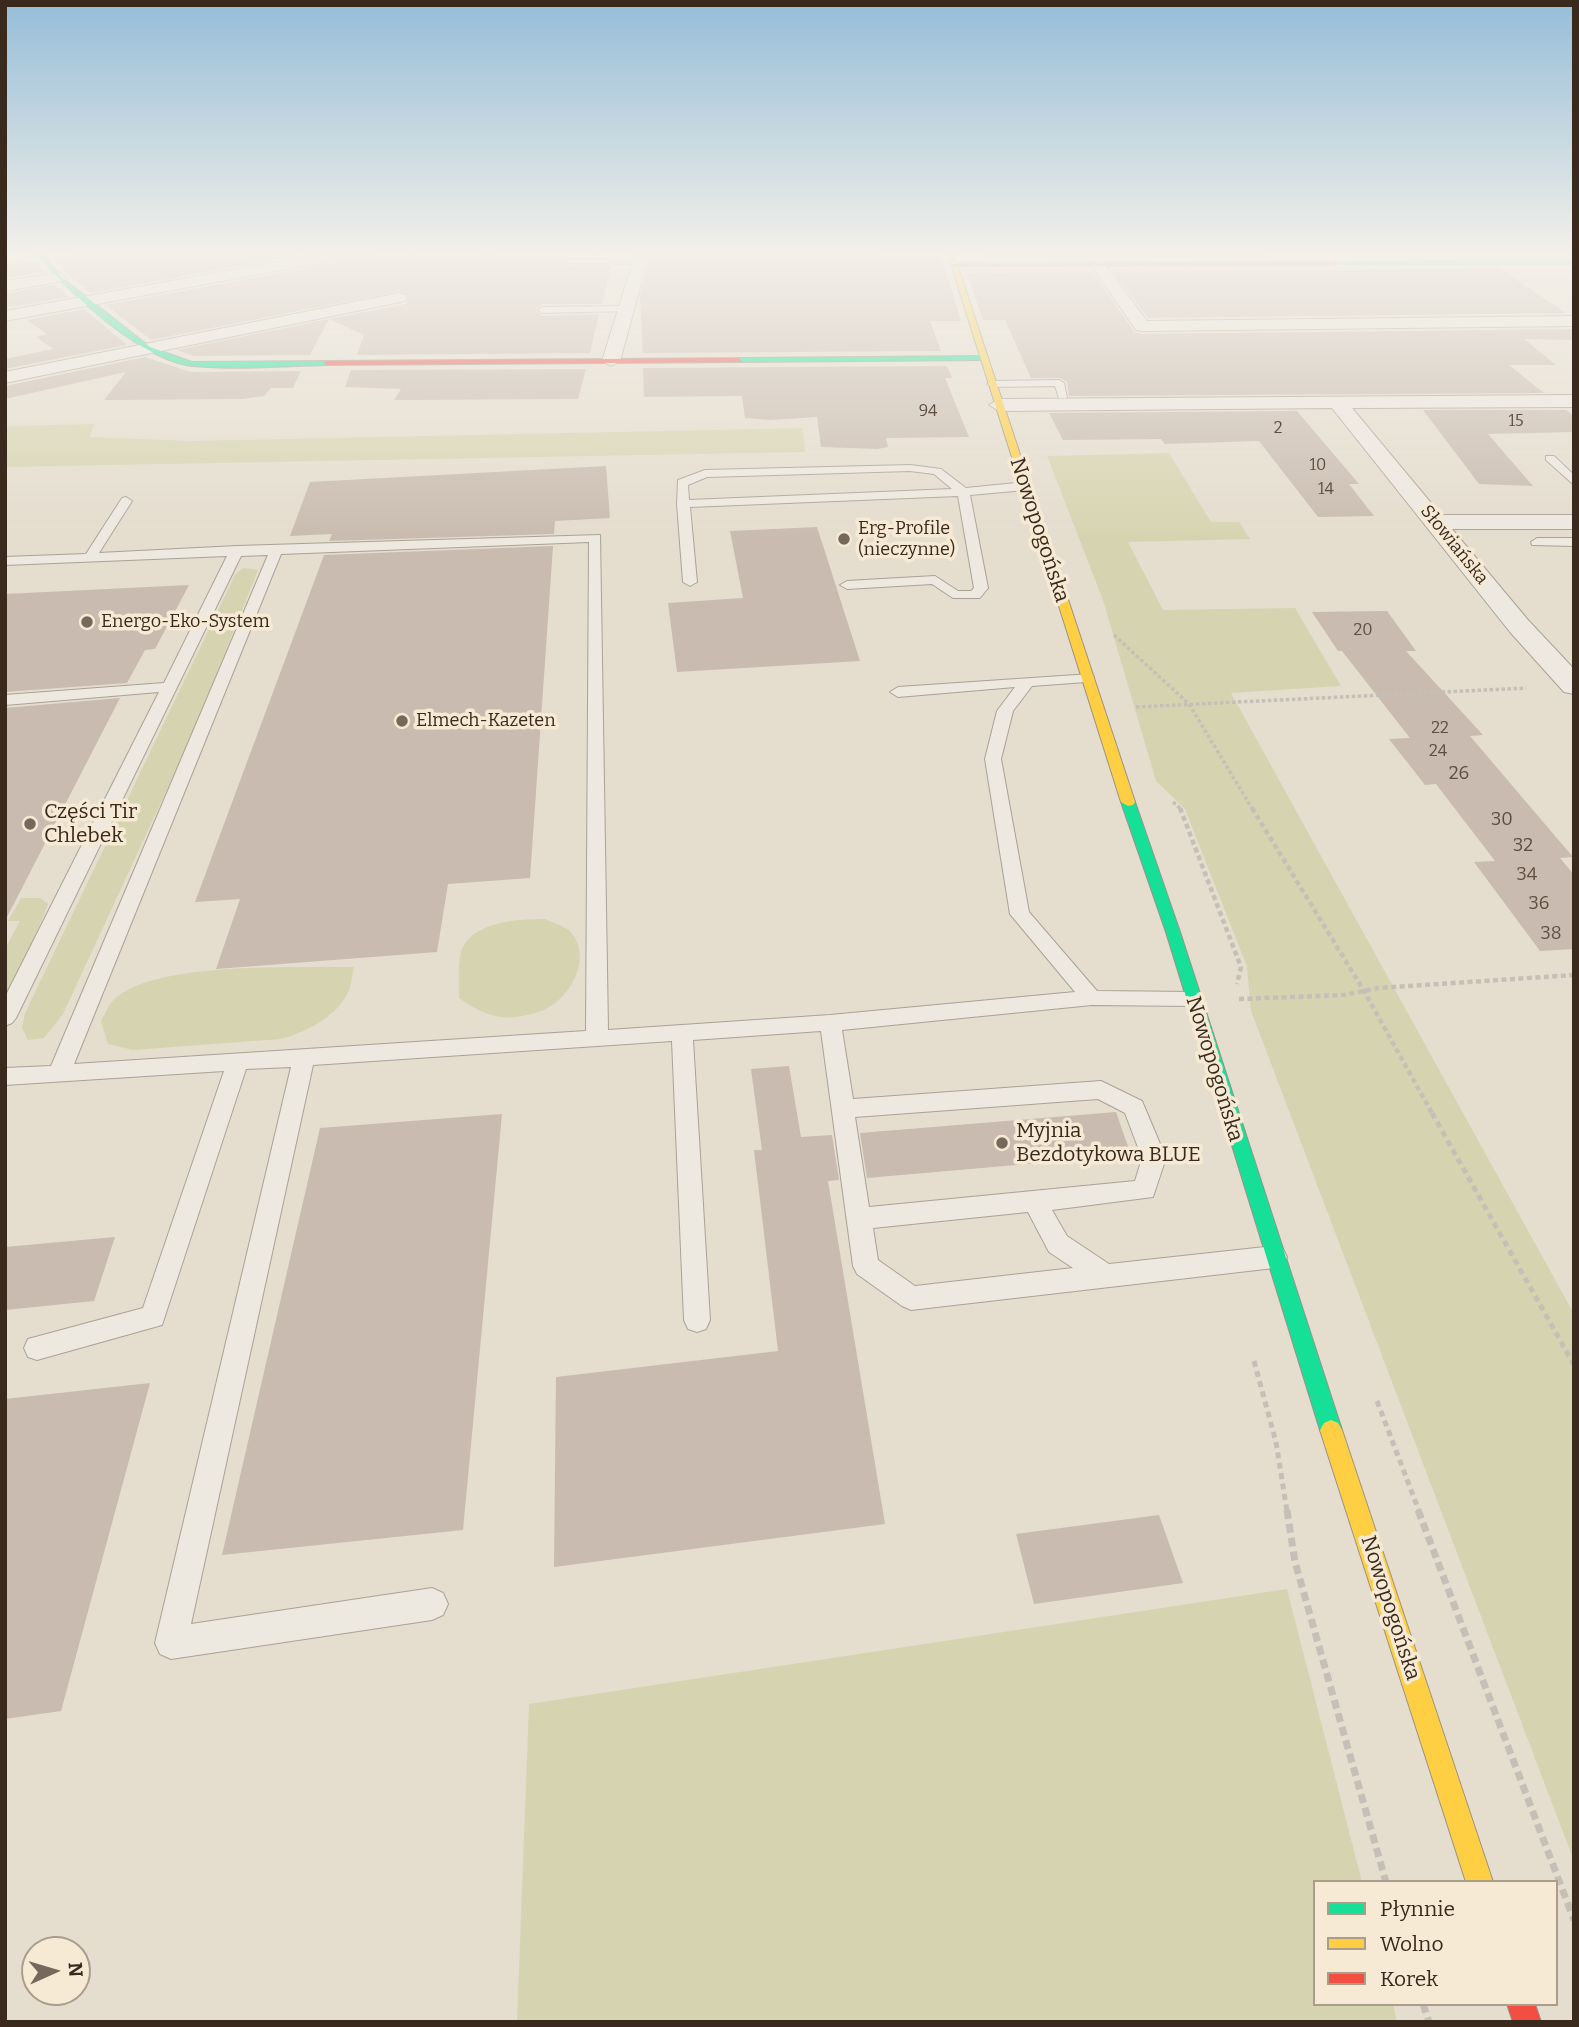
<!DOCTYPE html>
<html>
<head>
<meta charset="utf-8">
<style>
  body { margin:0 }
  #map { position:relative; width:1579px; height:2027px; overflow:hidden; background:#e5ddce; font-family:Bitter,serif }
  canvas { display:block }
  .frame { position:absolute; inset:0; border:7px solid #3a2a1e; pointer-events:none }
  .legend { position:absolute; left:1313px; top:1880px; width:245px; height:126px; box-sizing:border-box; background:#f6ead4; border:2px solid #ab9d8b; margin:0; padding:9px 12px; list-style:none; font-size:21px; color:#3a2a1e }
  .legend li { display:flex; align-items:center; gap:14px; height:35px }
  .legend b { width:35px; border:2px solid #ab9d8b }
  .north { position:absolute; left:21px; top:1936px; width:70px; height:70px; box-sizing:border-box; background:#f6ead4; border:2px solid #ab9d8b; border-radius:50%; rotate:86deg; font-size:19px; font-weight:700; line-height:28px; text-align:center; color:#3a2a1e }
  .north::after { content:''; display:block; margin:auto; width:24px; height:32px; background:#76695c; clip-path:polygon(50% 0,100% 100%,50% 72%,0 100%) }
</style>
</head>
<body>
<div id="map">
<canvas width="1579" height="2027"></canvas>
<div class="frame"></div>
<ul class="legend">
<li><b style="height:9px;background:#16e098"></b>Płynnie</li>
<li><b style="height:9px;background:#ffcf43"></b>Wolno</li>
<li><b style="height:9px;background:#f24e42"></b>Korek</li>
</ul>
<div class="north">N</div>
</div>
<script>
const context = document.querySelector('canvas').getContext('2d');
context.lineJoin = 'round';
function fillPath(path, color) { context.fillStyle = color; context.fill(path, 'evenodd'); }
function stroke(path, color, width, dash) { context.strokeStyle = color; context.lineWidth = width; context.lineCap = dash ? 'butt' : 'round'; context.setLineDash(dash || []); context.stroke(path); }
function write(font, color, halo, rows, align = 'center') {
  context.font = font + ' Bitter,serif'; context.lineWidth = 7; context.setLineDash([]); context.textBaseline = 'middle'; context.strokeStyle = halo; context.fillStyle = color; for (const [text, x, y, turn = 0] of rows) {
    context.save(); context.translate(x, y); context.rotate((+turn || 0) * Math.PI / 180); context.textAlign = isNaN(turn) ? turn : align; if (halo) context.strokeText(text, 0, 0); context.fillText(text, 0, 0); context.restore();
  }
}
const green = new Path2D(`
  M94,424L90,437L192,441L803,428L805,452L5,467V426Z
  M1169,453L1211,522H1239L1250,539L1128,542L1163,610L1295,608L1341,686L1231,693L1574,1314V1861L1251,1011L1247,967L1185,809L1156,781L1103,600L1047,456Z
  M243,568L258,570L194,731L63,1014L44,1038L28,1040L22,1028L25,1013L235,575Z
  M21,898H40L48,904L18,979L5,999V949L20,921H8Z
  M545,919C552,922 564,926 570,931C593,956 572,996 546,1009C538,1013 524,1016 515,1017C494,1020 475,1009 459,998C459,983 457,964 462,949C474,921 520,919 545,919Z
  M354,967C352,975 352,983 349,990C339,1016 306,1032 281,1039L133,1050L108,1044L101,1022C104,1016 107,1008 111,1003C146,960 299,968 354,967Z
  M1287,1589L1362,1882H1315V2004H1393L1397,2022H517L529,1704Z`);
const building = new Path2D(`
  M73,255H298L91,293L66,273L55,258Z
  M351,255L441,256L614,255L566,256L560,263L563,266H611L602,304H542L535,310L542,316L599,314L590,353L357,355L364,335L329,319L406,304L409,297L400,291L151,340L106,305L341,262Z
  M651,255H884L886,259L942,258L961,321H930L941,351L643,353L640,296Z
  M985,255H1268L1269,257L962,258H986Z
  M36,261L45,272L5,278V266Z
  M1500,269L1566,313L1148,318L1113,272Z
  M1093,272L1134,332L1142,334L1574,329V340L1524,339L1556,365H1509L1544,393L1069,396L1067,382L1060,378H1031L1005,320H983L967,273Z
  M55,285L69,297L10,307L5,304V294Z
  M84,309L127,345L5,369V359L53,349L36,337L47,334L27,320Z
  M329,319L310,355L193,356L177,350Z
  M145,357L191,372L301,371L293,388H271L264,396L242,399L104,400L126,372L5,399V386Z
  M947,366L952,378H945L969,437L886,438L888,447L877,449L821,447L817,417L770,420L745,418L742,396L644,397L643,368Z
  M586,369L578,399L394,400L401,389L345,387L351,370Z
  M1423,410H1566L1574,416V432L1488,434L1533,486L1479,484Z
  M1297,411L1359,484H1349L1374,516L1318,517L1259,441L1165,444L1161,439L1063,440L1049,413Z
  M606,466L610,518L555,521L554,534L329,541L332,534L290,536L310,482Z
  M817,527L860,661L677,672L668,603L743,598L730,531Z
  M553,546L530,878L448,884L437,952L216,969L240,899L195,902L324,555Z
  M189,585L155,649L145,650L127,683L5,692V594Z
  M1387,611L1416,651H1406L1483,735L1470,736L1573,857L1560,858L1574,875V949L1540,951L1474,862L1495,861L1436,784L1425,785L1389,739L1410,738L1342,651H1338L1312,612Z
  M120,698L5,921V708Z
  M789,1066L801,1137L832,1135L839,1180L828,1181L885,1524L554,1567L556,1377L778,1351L754,1150H762L751,1069Z
  M1116,1112L1131,1155L867,1178L860,1133Z
  M502,1114L463,1530L222,1555L320,1128Z
  M115,1237L94,1301L5,1310V1247Z
  M150,1383L61,1711L5,1719V1399Z
  M1159,1515L1183,1583L1034,1604L1016,1534Z`);
const pathFar3 = new Path2D(`
  M1114,635L1189,704L1253,810
  M1136,707L1526,688
  M1173,802L1182,810`);
const pathFar2 = new Path2D(`
  M1180,808L1241,967L1237,984
  M1252,808L1364,991L1433,1115
  M1239,999L1344,995L1378,988L1574,975`);
const pathFar1 = new Path2D(`
  M1432,1113L1574,1365
  M1254,1361L1276,1442L1287,1511
  M1377,1401L1419,1511`);
const path = new Path2D(`
  M1287,1510L1295,1562L1386,1882
  M1418,1510L1574,1920
  M1423,2004L1429,2022`);
const lane = new Path2D(`
  M566,259L640,260L644,262L640,264L563,263Z
  M626,306L629,307V311L542,313L538,310L542,307Z
  M1059,380L1064,383L1067,398H1059L1055,386L992,387L987,384L992,381Z
  M1546,456H1554L1574,475V485L1546,460Z
  M910,465L941,469L966,488L1026,482L1032,486L1026,490L970,495L988,588L980,598H953L932,584L847,589L840,585L847,581L935,576L958,591H971L974,588L958,496L690,507L697,582L690,586L683,582L677,504L678,480L705,470ZM910,471L934,474L952,489L689,500L688,485L707,477Z
  M126,497L132,501L99,553L237,546L600,535L608,1030L830,1015L1075,992L1010,914L985,759L997,711L1015,687L898,697L890,692L898,687L1091,674L1094,677L1091,680L1086,682L1032,686L1013,711L1001,759L1029,912L1097,991L1193,992L1200,994L1203,999L1200,1004L1193,1006L1092,1005L842,1030L853,1099L1101,1081L1142,1101L1166,1158L1153,1197L1052,1210L1067,1236L1109,1264L1274,1246L1283,1249L1287,1257L1283,1265L1274,1268L911,1310L902,1306L857,1274L853,1266L821,1031L693,1040L710,1320L706,1329L697,1332L688,1329L684,1320L672,1041L313,1065L191,1624L432,1588L443,1593L448,1604L443,1615L432,1620L171,1659L160,1654L155,1643L291,1067L246,1069L162,1325L37,1360L28,1357L24,1348L28,1339L143,1308L224,1071L5,1085V1068L51,1066L268,555L241,556L16,1018L12,1023L5,1026V997L159,692L5,705V695L164,683L227,556L5,565V557L86,554L122,498ZM589,542L586,1031L74,1064L281,554ZM1098,1099L1125,1113L1142,1158L1135,1181L869,1207L855,1117ZM1028,1212L1049,1252L1073,1268L915,1286L878,1260L873,1228Z
  M1537,538H1574V546L1532,545L1531,542Z`);
const street = new Path2D(`
  M315,255H348L341,259L5,321V311Z
  M635,255H649L620,361L611,366L602,361Z
  M1098,261L1103,262L1147,321L1574,316V326L1142,331L1136,330L1091,265Z
  M59,273L64,275L67,278L64,281L5,291V281Z
  M399,293L405,295L407,298L405,301L5,383V372Z
  M1574,395V407L1352,408L1441,515H1574V529H1452L1528,620L1574,669V694L1564,692L1510,632L1332,408L999,411L989,405L999,399Z`);
const fast = new Path2D(`
  M39,255H45L61,277L150,347L192,362L327,361L331,363L327,365C283,366 237,370 193,366C145,362 67,293 39,255Z
  M1574,260V264H1329L1332,262Z
  M984,356L987,360L739,362L735,360L739,358Z
  M1128,798L1135,802L1180,932L1342,1430L1338,1437L1331,1440L1324,1437L1320,1430L1166,932L1121,802Z`);
const slow = new Path2D(`
  M948,255H954L1135,802L1133,805L1128,806L1121,802Z
  M1331,1420L1338,1423L1342,1430L1493,1882H1466L1320,1430L1324,1423Z`);
const jam = new Path2D(`
  M1332,262L1334,265L951,266L954,264Z
  M739,358L742,362L327,365L323,363L327,361Z
  M1507,2004H1535L1541,2022H1513Z`);
const markers = [
  [844,539,7,"#76695c"],
  [87,622,7,"#76695c"],
  [402,721,7,"#76695c"],
  [30,824,7,"#76695c"],
  [1002,1143,7,"#76695c"]
];
const farNumbernames = [
  ["94",928,412],
  ["15",1516,422],
  ["2",1278,429],
  ["10",1318,466],
  ["14",1326,490],
  ["20",1363,631],
  ["22",1440,729],
  ["24",1438,752]
];
const farPoinames = [
  ["Erg-Profile",858,529],
  ["(nieczynne)",858,550],
  ["Energo-Eko-System",101,622],
  ["Elmech-Kazeten",416,721]
];
const farStreetnames = [
  ["Słowiańska",1454,545,51]
];
const numberNames = [
  ["26",1459,774],
  ["30",1502,820],
  ["32",1523,846],
  ["34",1527,875],
  ["36",1539,904],
  ["38",1551,934]
];
const streetNames = [
  ["Nowopogońska",1039,530,72],
  ["Nowopogońska",1214,1069,73],
  ["Nowopogońska",1390,1608,72]
];
const poiNames = [
  ["Części Tir",44,812],
  ["Chlebek",44,836],
  ["Myjnia",1016,1131],
  ["Bezdotykowa BLUE",1016,1155]
];
fillPath(green, '#d6d4b0');
fillPath(building, '#c9bbaf');
stroke(lane, '#aaa297', 2);
stroke(street, '#aaa297', 2);
stroke(fast, '#9a9286', 2);
stroke(slow, '#9a9286', 2);
stroke(jam, '#9a9286', 2);
stroke(pathFar3, '#c6bfb7', 3.5, [3.5, 2.5]);
stroke(pathFar2, '#c6bfb7', 4.5, [5, 3.5]);
stroke(pathFar1, '#c6bfb7', 5, [6, 4.5]);
stroke(path, '#c6bfb7', 7, [9, 5]);
fillPath(lane, '#ede8e0');
fillPath(street, '#ede8e0');
fillPath(fast, '#16e098');
fillPath(slow, '#ffcf43');
fillPath(jam, '#f24e42');
const sky = context.createLinearGradient(0, 0, 0, 539);
sky.addColorStop(0, '#95bdd8');
sky.addColorStop(0.47, '#f3f0e9');
sky.addColorStop(1, '#f3f0e900');
context.fillStyle = sky;
context.fillRect(0, 0, 1579, 539);
for (const [x, y, r, color] of markers) { const dot = new Path2D(); dot.arc(x, y, r, 0, 2 * Math.PI); context.fillStyle = color; context.fill(dot); stroke(dot, '#f6ead4', 2.5); }
write('16px', '#5e4e42', null, farNumbernames);
write('18px', '#3a2a1e', '#f6ead4', farPoinames, 'left');
write('18px', '#3a2a1e', '#f6ead4', farStreetnames);
write('18px', '#5e4e42', null, numberNames);
write('21px', '#3a2a1e', '#f6ead4', streetNames);
write('21px', '#3a2a1e', '#f6ead4', poiNames, 'left');
</script>
</body>
</html>
